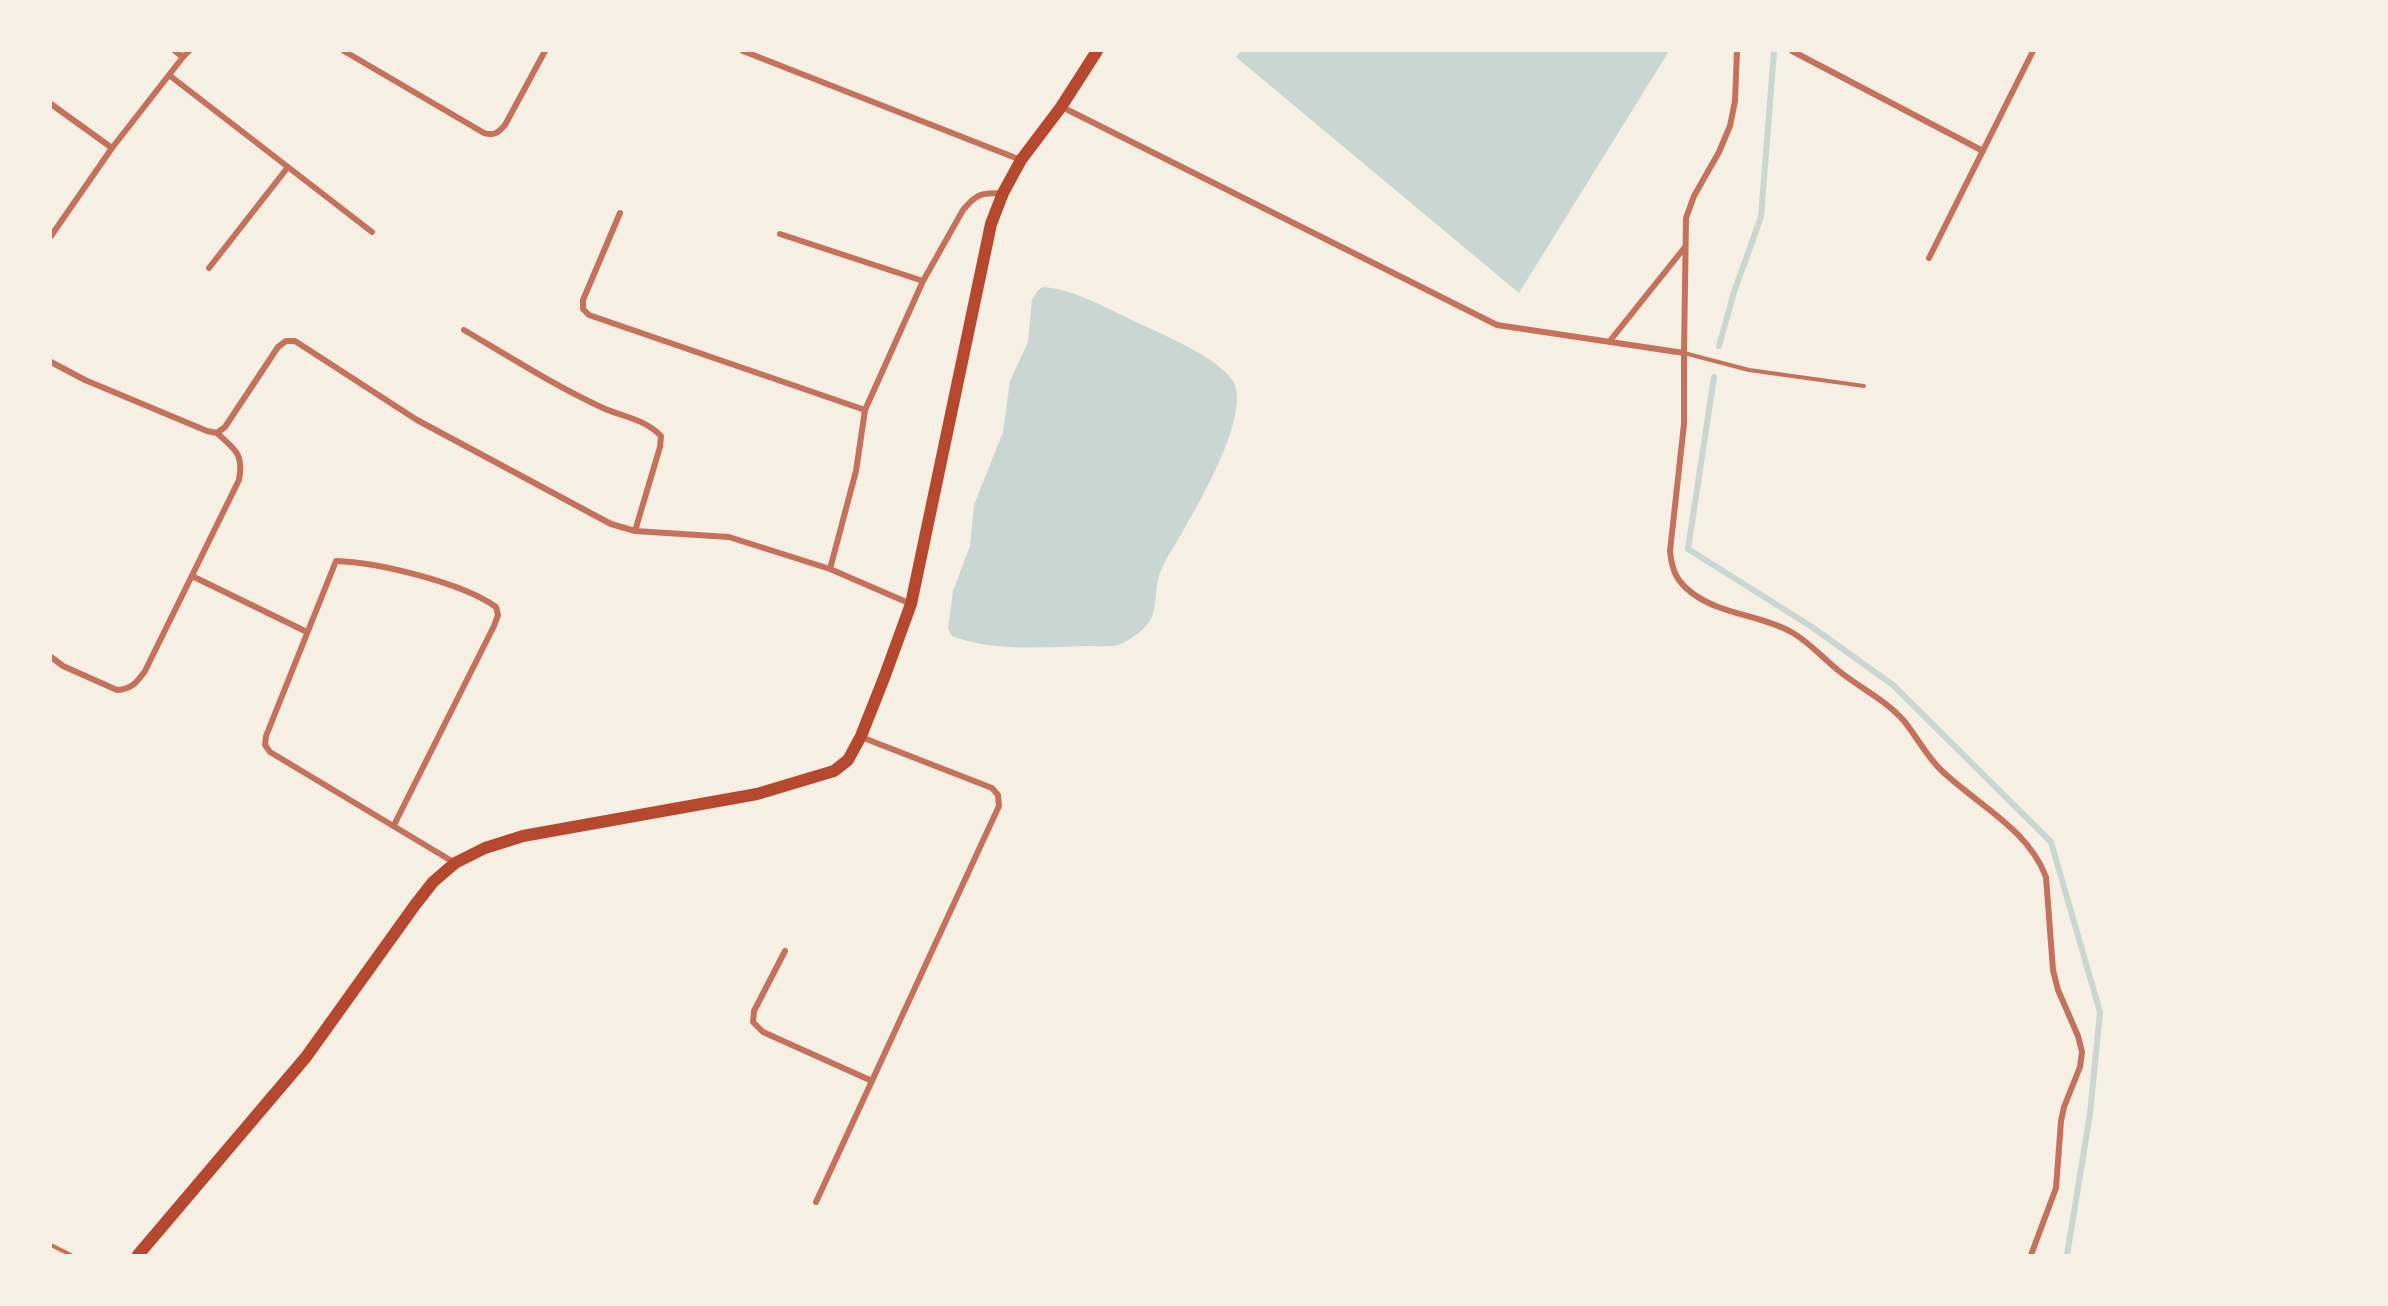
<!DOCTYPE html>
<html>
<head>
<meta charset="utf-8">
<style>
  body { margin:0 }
  #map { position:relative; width:2388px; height:1306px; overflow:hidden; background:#f6efe4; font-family:Manrope,sans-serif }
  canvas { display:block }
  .frame { position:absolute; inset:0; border:52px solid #f6efe4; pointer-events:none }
</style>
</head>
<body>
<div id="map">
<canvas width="2388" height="1306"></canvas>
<div class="frame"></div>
</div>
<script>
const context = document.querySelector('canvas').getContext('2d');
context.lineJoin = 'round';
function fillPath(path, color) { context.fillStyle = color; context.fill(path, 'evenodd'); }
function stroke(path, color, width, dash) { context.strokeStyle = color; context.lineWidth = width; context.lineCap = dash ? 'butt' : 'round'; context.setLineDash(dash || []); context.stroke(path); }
const water = new Path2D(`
  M1241,51H1669L1519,293L1236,57Z
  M1043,287C1077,289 1117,314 1149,328C1172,339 1219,359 1233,381C1254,417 1186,526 1166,560C1144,598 1173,616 1123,643C1114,648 1097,646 1087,646C1042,647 994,652 952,636L948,629L953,591L970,546L974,505L1003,432L1010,381L1028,342L1032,299L1038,290Z`);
const stream = new Path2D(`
  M1719,346L1734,292L1761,217L1774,51
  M1714,377L1688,549L1812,627L1893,685L2051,842L2100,1012L2090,1114L2067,1255`);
const service = new Path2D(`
  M1684,353L1749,370L1864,386
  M51,1245L71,1255`);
const minor = new Path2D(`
  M175,51L183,57L189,51
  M344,51L484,133C494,136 498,133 505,125L545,51
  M743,51L1021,160
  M1792,51L1983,151
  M169,75L372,232
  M51,104L112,148
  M1062,107L1497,325L1684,353L1686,218L1694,196L1719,152L1730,126L1735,101L1737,51
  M620,213L583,300V309L589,315L865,410
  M780,234L923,281L963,210C977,193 982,193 1003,193
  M51,236L112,148L183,57
  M1929,258L2033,51
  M209,268L288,167
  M464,330C510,357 555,386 603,408C623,417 645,419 661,436L660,447L635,531
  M1609,342L1685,247
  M1684,353V424L1670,551C1672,570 1676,581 1692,593C1721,615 1762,615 1793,633C1810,643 1824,659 1839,671C1860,688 1886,700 1904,721C1917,737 1927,757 1942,771C1978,805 2028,829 2046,877L2053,970L2058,990L2078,1036L2082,1052L2080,1067L2064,1107L2061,1121L2056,1188L2031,1255
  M51,362L85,380L207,431L217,433L225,427L278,347L286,341H295L417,420L611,524L635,531L729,537L830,569L911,604
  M830,569L856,471L865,410L923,281
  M192,576L307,632
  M51,657L63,666L117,690C132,689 137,682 145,671L239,480C244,453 235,450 217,433
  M394,825L494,626L498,615L496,607C463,583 377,562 336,561L266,736L265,745L270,752L455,863
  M785,951L754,1011L753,1022L763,1032L872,1081
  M816,1202L999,806L998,795L992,788L861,737`);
const secondary = new Path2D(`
  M138,1255L306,1057L415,905L433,882L455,863L485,848L523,836L757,794L834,771L848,760L861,736L884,678L911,604L991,224L1003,193L1021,160L1061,107L1097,51`);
fillPath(water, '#c9d6d2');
stroke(stream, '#c9d6d2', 6);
stroke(service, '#c5725c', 4);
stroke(minor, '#c5725c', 6);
stroke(secondary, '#b5482f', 12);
</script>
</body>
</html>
